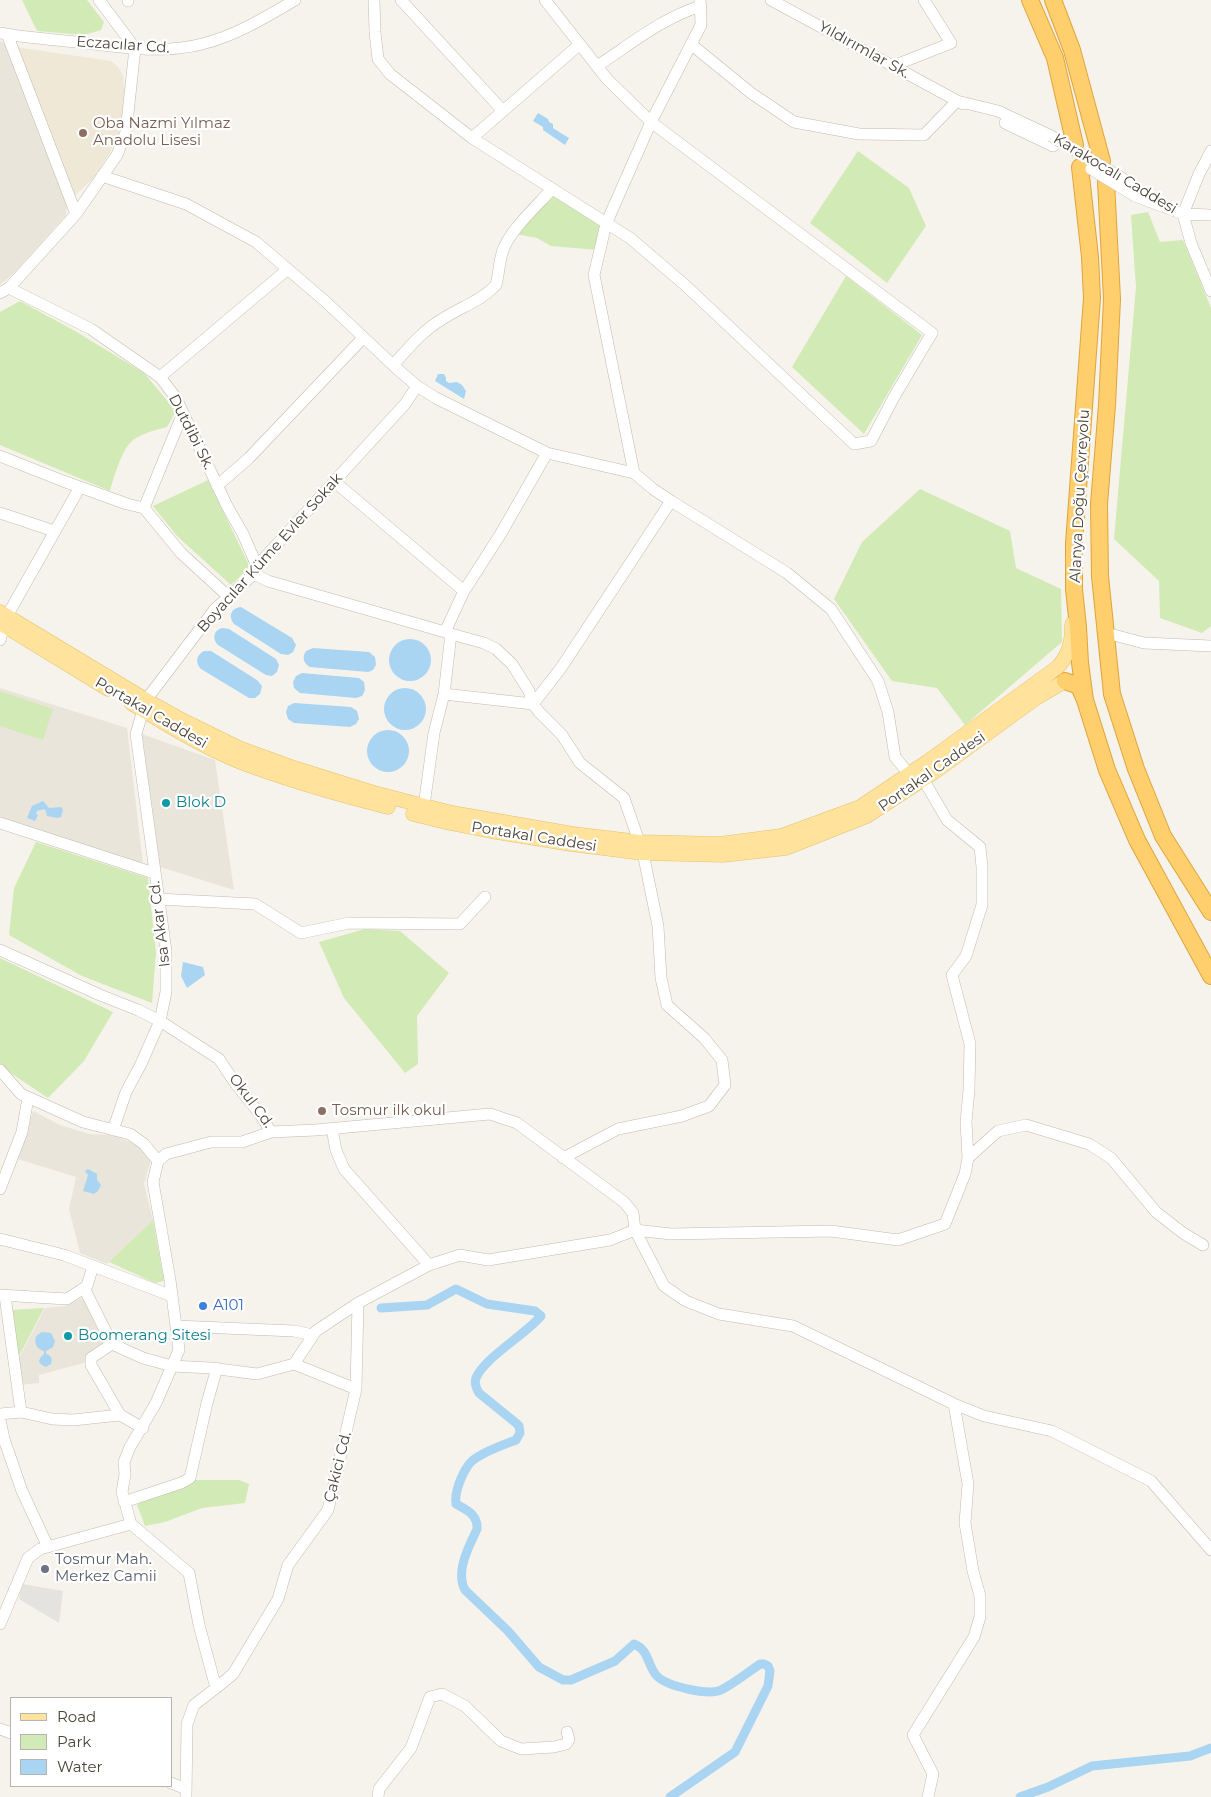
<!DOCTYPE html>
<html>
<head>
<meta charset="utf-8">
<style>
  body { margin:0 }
  #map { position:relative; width:1211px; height:1797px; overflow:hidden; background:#f6f3ec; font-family:Montserrat,sans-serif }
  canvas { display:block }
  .legend { position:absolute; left:10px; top:1697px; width:162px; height:90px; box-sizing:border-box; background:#fff; border:1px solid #b7b4b0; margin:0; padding:6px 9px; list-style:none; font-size:15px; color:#4b4439 }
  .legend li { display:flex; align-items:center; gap:10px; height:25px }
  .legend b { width:25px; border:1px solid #b7b4b0 }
</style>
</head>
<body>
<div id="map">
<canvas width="1211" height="1797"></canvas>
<ul class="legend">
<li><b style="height:6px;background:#ffe39c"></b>Road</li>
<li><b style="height:14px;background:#d2eab5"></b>Park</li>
<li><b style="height:14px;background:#a9d4f2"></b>Water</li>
</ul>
</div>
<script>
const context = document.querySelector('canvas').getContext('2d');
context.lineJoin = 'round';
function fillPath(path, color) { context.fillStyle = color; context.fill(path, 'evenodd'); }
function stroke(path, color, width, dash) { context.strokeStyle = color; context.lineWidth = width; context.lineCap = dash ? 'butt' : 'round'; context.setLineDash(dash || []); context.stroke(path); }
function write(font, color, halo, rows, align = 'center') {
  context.font = font + ' Montserrat,sans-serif'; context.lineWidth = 4.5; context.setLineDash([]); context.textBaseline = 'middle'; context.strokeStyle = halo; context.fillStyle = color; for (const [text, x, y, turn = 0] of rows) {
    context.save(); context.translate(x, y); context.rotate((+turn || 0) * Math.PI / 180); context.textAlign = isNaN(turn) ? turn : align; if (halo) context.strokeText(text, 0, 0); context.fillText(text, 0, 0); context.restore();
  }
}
const residential = new Path2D(`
  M0,41L8,46L67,206L66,215L15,272L0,285Z
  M0,688L127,728L143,864L0,818Z
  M142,734L215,760L234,890L160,867Z
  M33,1111L60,1125L89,1134L113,1135L140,1146L151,1159L144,1184L153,1220L107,1264L80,1253L69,1209L76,1177L18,1159Z
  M84,1297L104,1344L86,1355L87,1362L39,1375V1383L21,1385L17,1362L45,1308L65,1306Z`);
const education = new Path2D(`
  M15,47L111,61L118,67L123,75L126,107L123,121L115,144L94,178L72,198Z`);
const green = new Path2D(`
  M22,0H87L104,22L101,30L84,35L37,31Z
  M858,151L909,188L926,226L887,283L810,223Z
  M552,192L604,225L598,250L551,246L537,238L516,234Z
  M1148,212L1160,242L1183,240L1211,308V626L1202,633L1160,618L1159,581L1114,539L1136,287L1131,215Z
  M846,276L922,335L864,434L792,367Z
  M20,301L75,331L144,373L176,411L167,427C156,430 138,434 130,443C122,451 113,479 110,491L0,445V312Z
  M208,480L250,567L231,585L177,536L153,506Z
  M920,489L1010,531L1016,568L1061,589L1062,642L965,725L937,688L892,681L834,599L862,542Z
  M0,691L53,709L43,740L0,726Z
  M36,842L148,878L156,953L152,1003L82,976L9,935L14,888Z
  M365,929L400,931L449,973L417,1016L418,1064L405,1073L344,998L319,942Z
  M0,958L113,1012L84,1061L48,1098L0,1066Z
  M153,1220L164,1281L155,1283L109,1262Z
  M44,1308L17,1360L11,1310Z
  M195,1480H239L249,1484L245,1503L202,1508L165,1522L145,1526L137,1505L140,1502Z`);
const parking = new Path2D(`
  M22,1584L63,1591L59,1623L19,1599Z`);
const water = new Path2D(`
  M538,113L548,119L549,122L553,124V128L569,138L565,145L543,130V127L533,121Z
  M438,374H444L446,378V381L449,383L457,382L462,385L466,391L464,399L435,381Z
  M241,607L292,638L296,645L293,652L288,655L281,654L234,624C228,616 231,608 241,607Z
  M222,628L229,629L276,659L279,665L277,672L272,676L266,675L218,645C212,639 213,631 222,628Z
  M389 660a21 21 0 1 1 42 0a21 21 0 1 1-42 0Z
  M313,648L369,652L375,657L376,665L373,670L368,672L310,667C303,663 302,657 306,651Z
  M204,651H211L257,680L262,686L260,694L255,698H249L201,669C195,663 196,655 204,651Z
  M302,673L359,678L364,682L365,690L362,696L356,698L300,693L294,688L293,682L296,676Z
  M384 709a21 21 0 1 1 42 0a21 21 0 1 1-42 0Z
  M294,703L351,707L357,711L359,719L356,724L350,727L294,723L288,719L286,712L288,706Z
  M367 751a21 21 0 1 1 42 0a21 21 0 1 1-42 0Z
  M43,801L49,808L61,807L63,810L61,817L57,818L47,816L46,811L44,809L37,811L36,814L38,815L35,821L27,818L32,806Z
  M183,962L203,967L205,975L187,988L181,976Z
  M88,1169L97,1174V1180L101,1185L98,1191L94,1194L83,1191L88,1175L85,1171Z
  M42,1332L51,1333L55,1341L53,1347L46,1351V1354C51,1355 53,1359 51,1364L46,1367L42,1365L39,1362L40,1358L44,1354V1351C36,1349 34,1343 36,1336Z`);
const canal = new Path2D(`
  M381,1308L427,1305L456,1289L487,1304L535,1311L541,1316C526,1334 484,1358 476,1378C474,1383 476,1388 479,1393L516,1423L519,1426L520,1433L516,1440C503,1445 488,1450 476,1458C465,1464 454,1491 456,1504C467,1510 478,1515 477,1529C469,1547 455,1571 465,1590L508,1631L539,1667L563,1680H571L615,1661L634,1644C649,1650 647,1664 656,1675C665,1686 708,1696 721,1690C735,1683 747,1673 760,1664H764L768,1666L770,1671L768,1686L735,1752L670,1797
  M1020,1797L1048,1787L1092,1766L1190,1756L1211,1748`);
const minor = new Path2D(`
  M128,0V1
  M374,0L375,32L378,59L390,74L472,138L630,238L685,285L854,444L871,441L894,397L932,333L651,122L607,79L545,0
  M401,0L503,111
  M771,0L963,104
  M0,33C25,38 51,39 76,42C117,46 161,55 202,44C235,36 266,17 295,0
  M7,34L76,214
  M692,45L751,93L794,122L859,134L924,135L957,101L998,111L1051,136
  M597,66C631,44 662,18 701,6
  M893,66L951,43L924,0
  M1005,123L1053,146
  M472,138L579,45
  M102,176L186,204L256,242L326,302L395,367L417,386L436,398L547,453L634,473
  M1135,196L1183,214L1211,215
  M1183,214L1191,243L1211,291
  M1183,214L1199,174L1211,151
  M9,288L91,329L160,377L176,398L227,506L243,534L257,566
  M0,293L9,288L76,214L117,155L126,132L135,48L99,0
  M393,365C408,349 422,331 441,320C460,307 480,302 496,285C499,274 499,261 503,250C511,229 537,206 552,189
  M160,377L288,269
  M0,456L63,481L127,504L144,508L181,553L229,597
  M335,482L464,591
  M217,486L249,458L363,338
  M144,508L183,413
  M0,513L54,531
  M254,574L268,581L445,632
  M1106,633L1144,643L1211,646
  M451,634L484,643L496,649L512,664L529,691L533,704L539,712L562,735L580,763L624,798L643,853L658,926L661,978L667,1005L704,1038L722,1060L725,1085L709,1106L682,1116L618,1129L563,1158
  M0,640L7,616L80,487
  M444,694L533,704L561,668L671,501
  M423,813L434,733L444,694L451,634L445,632L464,591L500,535L547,453
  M0,823L154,873
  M158,899L255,904L301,933L349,923L460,924L485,897
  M0,950L100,995L138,1010L160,1021L219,1059L235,1083L260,1114L271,1132L316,1130L490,1114L517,1123L624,1202L633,1213L635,1230L664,1286L686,1301L719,1314L793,1326L954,1404L984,1416L1052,1431L1151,1481L1211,1550
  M0,1070L21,1094L83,1122L130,1134L144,1144L158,1161L166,1154L211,1142H242L271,1132
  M332,1129L336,1150L344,1169L429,1265
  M113,1130L126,1092L141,1064L160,1021L166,992V951L136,734L146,700L215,609L254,574L257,566L405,404L417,386
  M968,1158L998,1131L1026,1125L1089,1144L1111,1158L1156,1212L1183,1233L1203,1245
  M0,1189L22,1132L28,1098
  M0,1239L64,1255L172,1296
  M0,1295L67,1299L87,1286L93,1266
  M5,1296L21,1412L52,1419L73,1420L120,1415L91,1365V1358L112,1344L84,1288
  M176,1326L294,1331L313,1335
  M112,1344L143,1358L172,1366L179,1350L170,1280L153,1182L158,1161
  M294,1364L356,1389
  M0,1414L21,1412
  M120,1415L143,1428
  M0,1420L4,1439L22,1491L48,1547
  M124,1502L181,1483L190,1478L207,1403L217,1368
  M0,1624L28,1558L40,1549L131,1524
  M216,1688L233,1674L278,1599L288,1565L328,1510L356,1389L358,1303
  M0,1729L11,1733
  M171,1783L186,1789
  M186,1797L187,1724L194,1705L216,1688L199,1625L189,1573L131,1524L122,1492L125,1474L124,1462L130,1447L156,1403L172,1366L211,1368L257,1374L294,1364L316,1331L358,1303L429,1265L460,1255L488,1260L610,1240L635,1230L671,1234L831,1231L898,1240L945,1224L965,1174L968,1158L966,1122L969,1090L970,1044L952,975L966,956L982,905V867L980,847L947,820L923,779L909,774L895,757L888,712L878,681L831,609L787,573L671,501L653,489L634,473L594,275L606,224L651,122L701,25L700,0
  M378,1797L379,1789L411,1748L430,1697L442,1694L465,1706L501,1741L521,1749L554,1747L566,1744L569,1740L567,1732
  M928,1797L933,1774L913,1735L974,1637L980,1617V1596L973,1571L965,1523L968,1484L954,1404`);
const major = new Path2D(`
  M0,612L146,700L180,719L239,748L294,768L374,793L452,813L573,834L640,842L720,844L781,836L860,807L927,762L1058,667C1070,653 1072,642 1072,624
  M0,623L108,689
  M131,703C166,724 201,746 238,761C287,780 337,794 388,807
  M413,814L450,823L491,831L571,844L643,853L723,855L786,848L867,816L933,773L1036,698L1065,681`);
const highway = new Path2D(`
  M1030,0L1055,58L1075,145
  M1053,0L1072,50L1102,161
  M1080,167L1090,257L1092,298L1074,543V589L1078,627L1080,663L1085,700L1107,770L1137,840L1211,976
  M1106,182L1112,299L1107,405L1099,504L1100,576L1112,694L1136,769L1163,836L1211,912
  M1065,681L1079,686L1084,698`);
const minorBridge = new Path2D(`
  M1051,136L1135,186
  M1091,169L1135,196`);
const markers = [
  [83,133,5,"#8d6e63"],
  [166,803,5,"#0f9aa8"],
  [322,1111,5,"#8d6e63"],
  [203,1306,5,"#3f7fe0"],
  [68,1336,5,"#0f9aa8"],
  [45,1569,5,"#6b7280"]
];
const streetNames = [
  ["Eczacılar Cd.",123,45,4],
  ["Yıldırımlar Sk.",864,50,29],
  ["Karakocalı Caddesi",1115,174,31],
  ["Dutdibi Sk.",191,432,63],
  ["Alanya Doğu Çevreyolu",1080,496,-87],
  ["Boyacılar Küme Evler Sokak",270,553,-48],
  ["Portakal Caddesi",151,713,30],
  ["Portakal Caddesi",932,772,-35],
  ["Portakal Caddesi",534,837,9],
  ["Isa Akar Cd.",160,924,-97],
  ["Okul Cd.",251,1101,53],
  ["Çakici Cd.",338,1467,-76]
];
const educationNames = [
  ["Oba Nazmi Yılmaz",93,124],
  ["Anadolu Lisesi",93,141],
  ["Tosmur ilk okul",332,1111]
];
const cultureNames = [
  ["Blok D",176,803],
  ["Boomerang Sitesi",78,1336]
];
const shopNames = [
  ["A101",213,1306]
];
const worshipNames = [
  ["Tosmur Mah.",55,1560],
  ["Merkez Camii",55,1577]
];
fillPath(residential, '#eae5da');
fillPath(education, '#efe8d6');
fillPath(green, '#d2eab5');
fillPath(parking, '#e5e3e0');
fillPath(water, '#a9d4f2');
stroke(canal, '#a9d4f2', 9);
stroke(minor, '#c2bbae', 12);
stroke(major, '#e6c16a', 15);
stroke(highway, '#e0a43c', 18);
stroke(minor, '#fff', 11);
stroke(major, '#ffe39c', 14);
stroke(highway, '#ffcf6e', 16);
stroke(minorBridge, '#c2bbae', 12, []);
stroke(minorBridge, '#fff', 11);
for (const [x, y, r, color] of markers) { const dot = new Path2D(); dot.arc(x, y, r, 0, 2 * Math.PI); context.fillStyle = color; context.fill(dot); stroke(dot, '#fff', 2); }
write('15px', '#4b4439', '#fff', streetNames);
write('15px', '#785e54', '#fff', educationNames, 'left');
write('15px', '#0d838f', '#fff', cultureNames, 'left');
write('15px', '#366cbe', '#fff', shopNames, 'left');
write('15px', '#5b616d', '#fff', worshipNames, 'left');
</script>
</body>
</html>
